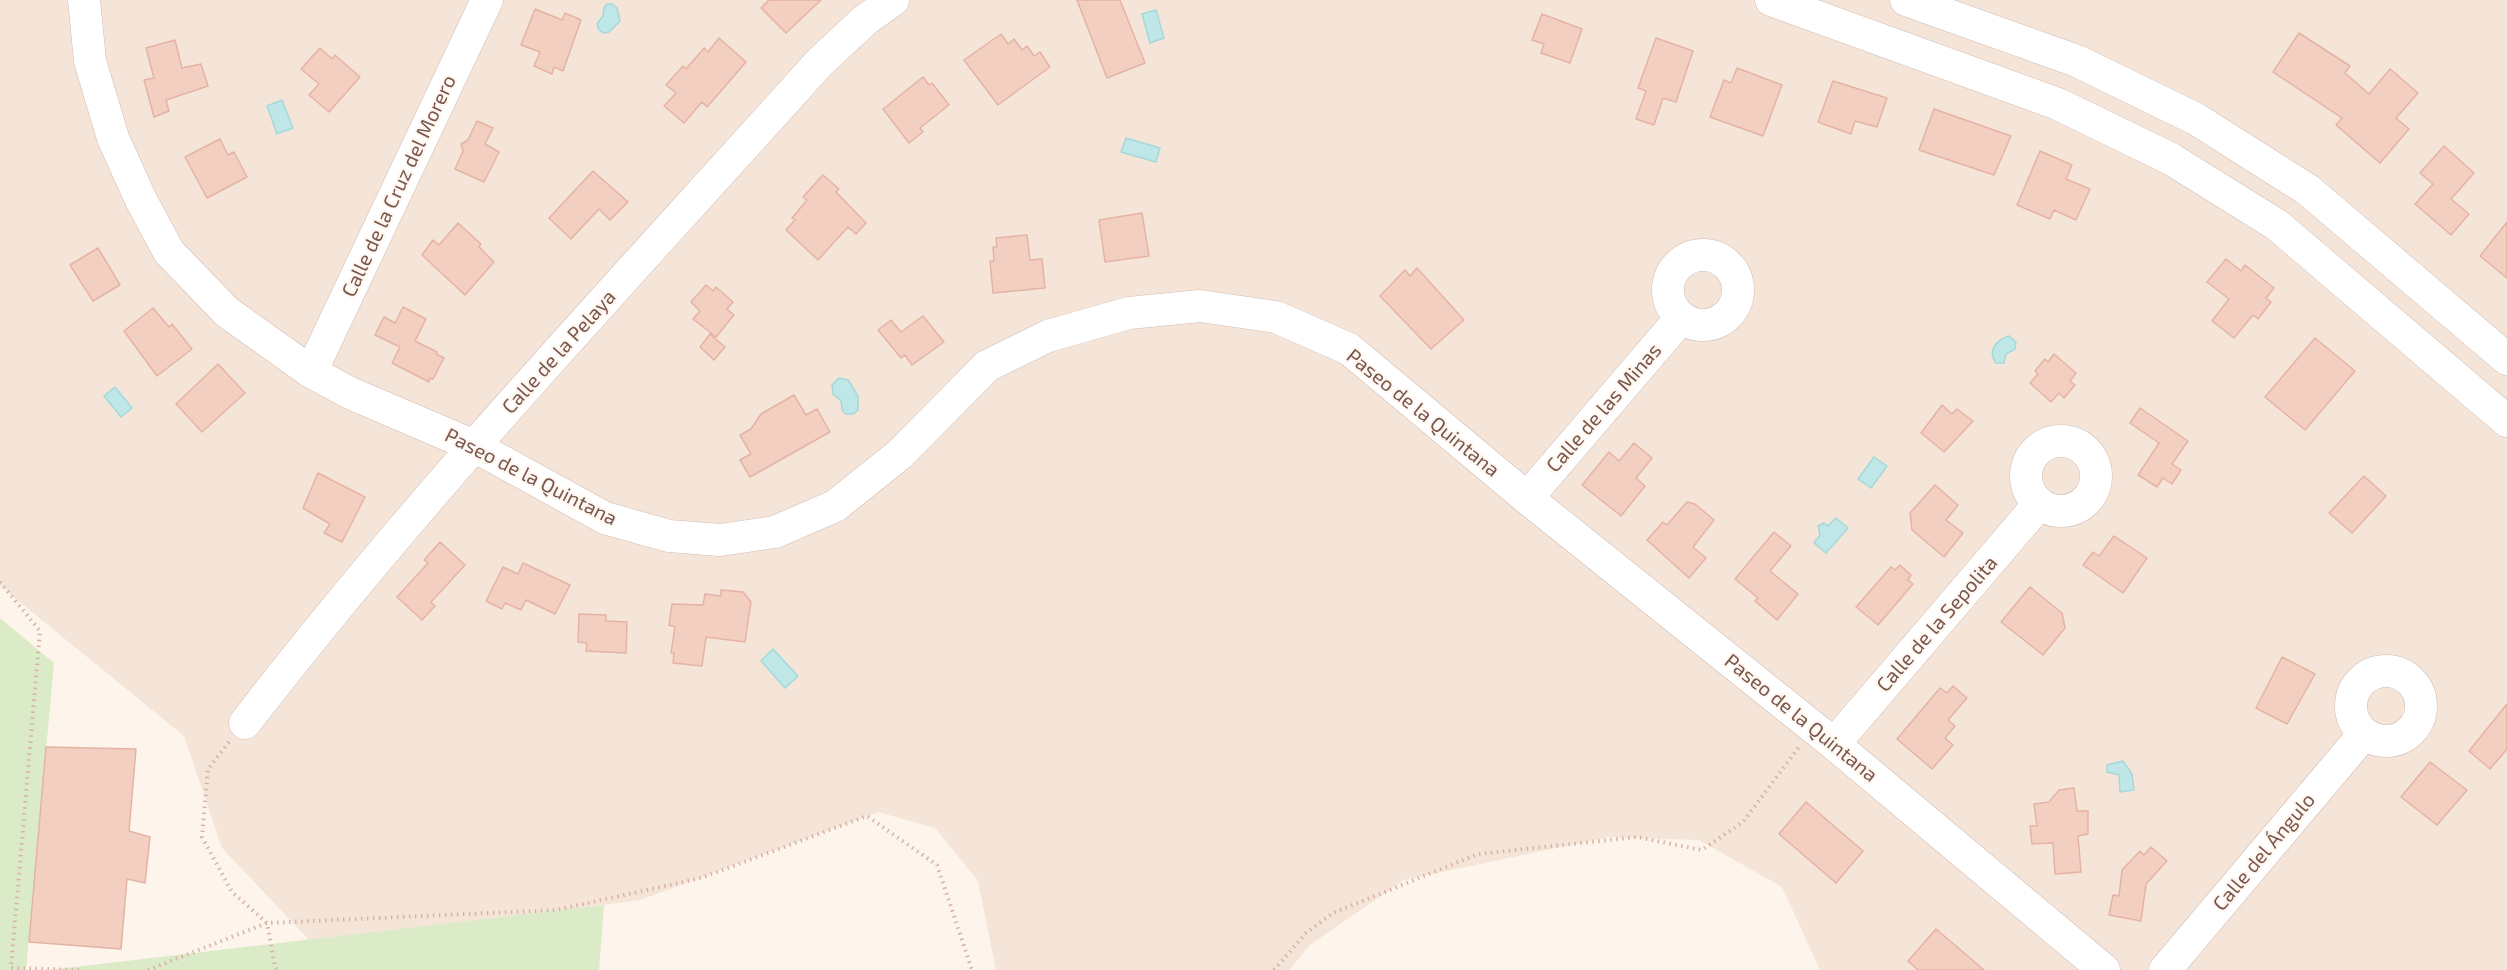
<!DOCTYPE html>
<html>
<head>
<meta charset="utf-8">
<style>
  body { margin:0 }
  canvas { display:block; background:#fdf4eb }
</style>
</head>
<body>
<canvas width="2507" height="970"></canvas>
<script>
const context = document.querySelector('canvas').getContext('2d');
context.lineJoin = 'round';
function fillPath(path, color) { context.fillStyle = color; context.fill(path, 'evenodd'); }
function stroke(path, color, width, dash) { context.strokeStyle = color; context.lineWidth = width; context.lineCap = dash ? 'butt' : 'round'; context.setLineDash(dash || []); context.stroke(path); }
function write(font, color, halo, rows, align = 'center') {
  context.font = font + ' "Exo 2",sans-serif'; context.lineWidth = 4.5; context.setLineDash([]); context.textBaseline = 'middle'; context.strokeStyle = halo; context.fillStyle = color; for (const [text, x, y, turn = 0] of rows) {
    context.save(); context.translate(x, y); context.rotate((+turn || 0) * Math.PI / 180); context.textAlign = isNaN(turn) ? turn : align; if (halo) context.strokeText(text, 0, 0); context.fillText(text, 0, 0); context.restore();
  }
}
const residential = new Path2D(`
  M0,0H2507V970H1820L1782,887L1699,840L1609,837L1404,880L1310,945L1289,970H996L978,881L935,828L878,812L640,900L313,944L222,848L184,736L0,586Z`);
const green = new Path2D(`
  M0,618L54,663L26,970H0Z
  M604,905L599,970H49Z`);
const water = new Path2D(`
  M607,4H612L617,8L620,21L609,32L604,33L599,30L597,24L603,16L604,8Z
  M1156,10L1164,38L1150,43L1142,14Z
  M282,100L293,128L277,134L267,106Z
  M1126,138L1160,148L1156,162L1121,152Z
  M2009,336L2016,342L2015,349L2006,354L2004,363H1996C1987,351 1996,340 2009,336Z
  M839,378L848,380L858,396V410L853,414H846L842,410L841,401L833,394L832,385Z
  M115,387L132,408L121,417L104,396Z
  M1874,457L1887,466L1871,488L1858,479Z
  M1836,518L1848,528L1826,553L1814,543L1820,535L1818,526L1824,523L1828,526Z
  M773,649L798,676L785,688L761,661Z
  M2123,761L2132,774L2134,790L2120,792L2119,775L2107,772V765Z`);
const building = new Path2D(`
  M769,0H821L786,33L761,8Z
  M1077,0H1120L1145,63L1107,78Z
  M535,9L562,20L565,13L581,20L563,71L554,67L552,74L534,66L540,52L521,45Z
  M1542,14L1582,29L1570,63L1541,53L1544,44L1532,40Z
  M2299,33L2350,66L2345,73L2369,94L2390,69L2418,93L2396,118L2409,129L2380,163L2336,125L2342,118L2273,72Z
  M1001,34L1008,44L1014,39L1022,50L1027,46L1034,56L1040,52L1050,67L998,105L964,60Z
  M719,38L746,62L707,107L702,102L684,123L664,106L676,93L666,85L683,66L686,69L704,48L708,52Z
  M1656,38L1693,51L1676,102L1663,98L1654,125L1636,119L1646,91L1638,88Z
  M175,40L182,68L201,64L208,86L166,100L169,111L154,117L144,80L154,78L146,48Z
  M320,48L332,59L335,55L360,77L329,112L309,95L319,84L301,69Z
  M1737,68L1782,85L1763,136L1710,117L1724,80L1731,83Z
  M923,77L929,85L932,83L949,105L920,128L923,132L909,143L883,109Z
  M1833,81L1887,98L1877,127L1855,121L1851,134L1818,122Z
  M1934,109L2011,136L1994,175L1919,150Z
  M477,121L493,128L485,144L499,152L484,182L455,169L463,151L461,144L468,140Z
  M220,139L228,155L234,152L247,177L207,198L185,157Z
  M2444,146L2474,173L2451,199L2469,214L2451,235L2415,204L2433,184L2420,173Z
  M2040,151L2072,165L2066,179L2090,189L2076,220L2054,210L2050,219L2017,205Z
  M593,171L628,202L610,220L599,209L571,239L549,218Z
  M823,175L839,189L836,192L866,223L856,234L848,227L818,260L786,230L795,220L792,218L807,200L803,197Z
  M1142,213L1149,256L1105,262L1099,220Z
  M2507,222V278L2480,256Z
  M458,223L481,244L479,247L494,262L465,295L422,255L433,240L439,245Z
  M1027,235L1030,260L1042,259L1045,288L993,293L990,261H994L993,247H997L996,238Z
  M98,248L120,285L93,301L70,265Z
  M2226,259L2241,271L2245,265L2274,288L2266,298L2271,302L2258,319L2253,315L2234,338L2212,321L2229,299L2207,282Z
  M1417,268L1464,320L1431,349L1380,296L1405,270L1410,276Z
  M706,285L713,291L716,287L733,302L727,309L734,315L716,337L693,319L700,311L691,302Z
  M403,307L426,319L415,341L437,352L436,354L444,358L433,379L430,378L429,382L392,363L400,347L375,335L384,317L395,323Z
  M153,308L169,327L172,324L192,349L157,376L124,331Z
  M923,316L944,342L912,365L905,355L901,358L878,330L891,320L901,332Z
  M710,334L725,347L714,360L700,347Z
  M2315,338L2355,371L2305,430L2265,397Z
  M2054,354L2076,373L2070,381L2075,385L2064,398L2059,393L2051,402L2030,383L2038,374L2035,371L2045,359L2048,362Z
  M218,364L245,393L202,432L176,404Z
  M794,395L806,415L817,409L830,432L750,477L740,460L751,454L740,435L751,429L761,414Z
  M1942,405L1952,414L1957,409L1973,421L1944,452L1921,433Z
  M2140,408L2188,441L2172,464L2181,470L2172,484L2163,478L2157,487L2138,475L2159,443L2130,423Z
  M1634,443L1652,458L1636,478L1645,486L1621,516L1582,485L1609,452L1619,461Z
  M318,473L365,497L342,542L324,533L330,524L303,508Z
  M2364,476L2386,496L2352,533L2329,513Z
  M1935,485L1958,505L1946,520L1963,533L1944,557L1912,530L1910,513Z
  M1687,502L1695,504L1714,520L1693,547L1706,558L1689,578L1647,540L1663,522L1667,525Z
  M1774,532L1791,546L1770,571L1798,594L1777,620L1755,601L1758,598L1735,579Z
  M2114,536L2147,558L2123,593L2083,565L2093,552L2099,556Z
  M440,542L465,565L431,602L435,606L422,620L397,597L428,563L424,560Z
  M523,563L570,585L555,614L526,600L521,610L505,603L502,609L486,601L503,567L518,574Z
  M1900,565L1911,575L1908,580L1913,584L1878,625L1856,607L1891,567L1895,570Z
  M2030,587L2062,613L2065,628L2043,655L2001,622Z
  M721,590L743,592L751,602L745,642L706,637L702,666L673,663L674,653H671L675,627L669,625L672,604L703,605L705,594L721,596Z
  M579,614L606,615V621L627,622L626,653L586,651L587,643L578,642Z
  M2282,657L2315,674L2287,724L2256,708Z
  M1953,686L1967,698L1948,720L1955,726L1945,738L1953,745L1932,769L1897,739L1940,688L1947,693Z
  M2507,704V749L2490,769L2469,751Z
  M46,747L136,749L129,831L150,837L145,883L127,879L121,949L29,942Z
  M2430,762L2467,790L2437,825L2401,797Z
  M2074,788L2077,811H2088V834L2078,836L2081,872L2055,874L2053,843L2032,844L2030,826H2037L2034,804L2049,802L2059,790Z
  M1806,802L1863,851L1836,883L1779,834Z
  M2151,847L2167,861L2146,884L2141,921L2109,915L2113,895L2119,896L2122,870L2140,851L2144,855Z
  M1936,929L1984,970H1918L1908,961Z`);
const path = new Path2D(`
  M0,582L40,631L11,968L79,970
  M229,742L208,769L202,837L232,892L267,923L275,968L277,970
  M148,970L267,923L556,910L701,878L867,816L937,865L972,970
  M1274,970L1306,933L1333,913L1478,854L1637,837L1702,850L1743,822L1799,747`);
const minor = new Path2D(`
  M84,0L90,61L113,138L141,200L169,252L227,312L311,372L350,393L474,446L605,518L669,536L720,540L775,532L835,506L900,454L987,366L1048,336L1129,313L1200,306L1276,317L1349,349L1527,498L1834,744L2104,970
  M1771,0L2058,104L2171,159L2277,225L2507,421
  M1906,0L2077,61L2196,119L2308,190L2507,359
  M1668 290a35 35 0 1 1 70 0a35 35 0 1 1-70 0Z
  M311,372L487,0
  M2026 476a35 35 0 1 1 70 0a35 35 0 1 1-70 0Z
  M1527,498L1681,318
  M2351 706a35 35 0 1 1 70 0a35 35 0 1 1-70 0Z
  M245,723C423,492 624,280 819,63L865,20L893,0
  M1834,744L2039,504
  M2165,970L2364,734`);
const streetNames = [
  ["Calle de la Cruz del Morero",399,186,-65],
  ["Calle de la Pelaya",559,352,-48],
  ["Calle de las Minas",1604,408,-49],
  ["Paseo de la Quintana",1423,413,39],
  ["Paseo de la Quintana",531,477,27],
  ["Calle de la Sepolita",1937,624,-49],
  ["Paseo de la Quintana",1801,718,39],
  ["Calle del Ángulo",2264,852,-50]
];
fillPath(residential, '#f5e5d9');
fillPath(green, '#dbebc8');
fillPath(water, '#bfe7e7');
stroke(water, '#a5d8d9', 1.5);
fillPath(building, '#f3cfc2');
stroke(building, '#e5b3a3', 1.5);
stroke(minor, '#d3bcb2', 33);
stroke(path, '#d8b2a5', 4, [1.5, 4.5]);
stroke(minor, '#fff', 32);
write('20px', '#79574d', '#fff8f2', streetNames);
</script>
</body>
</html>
